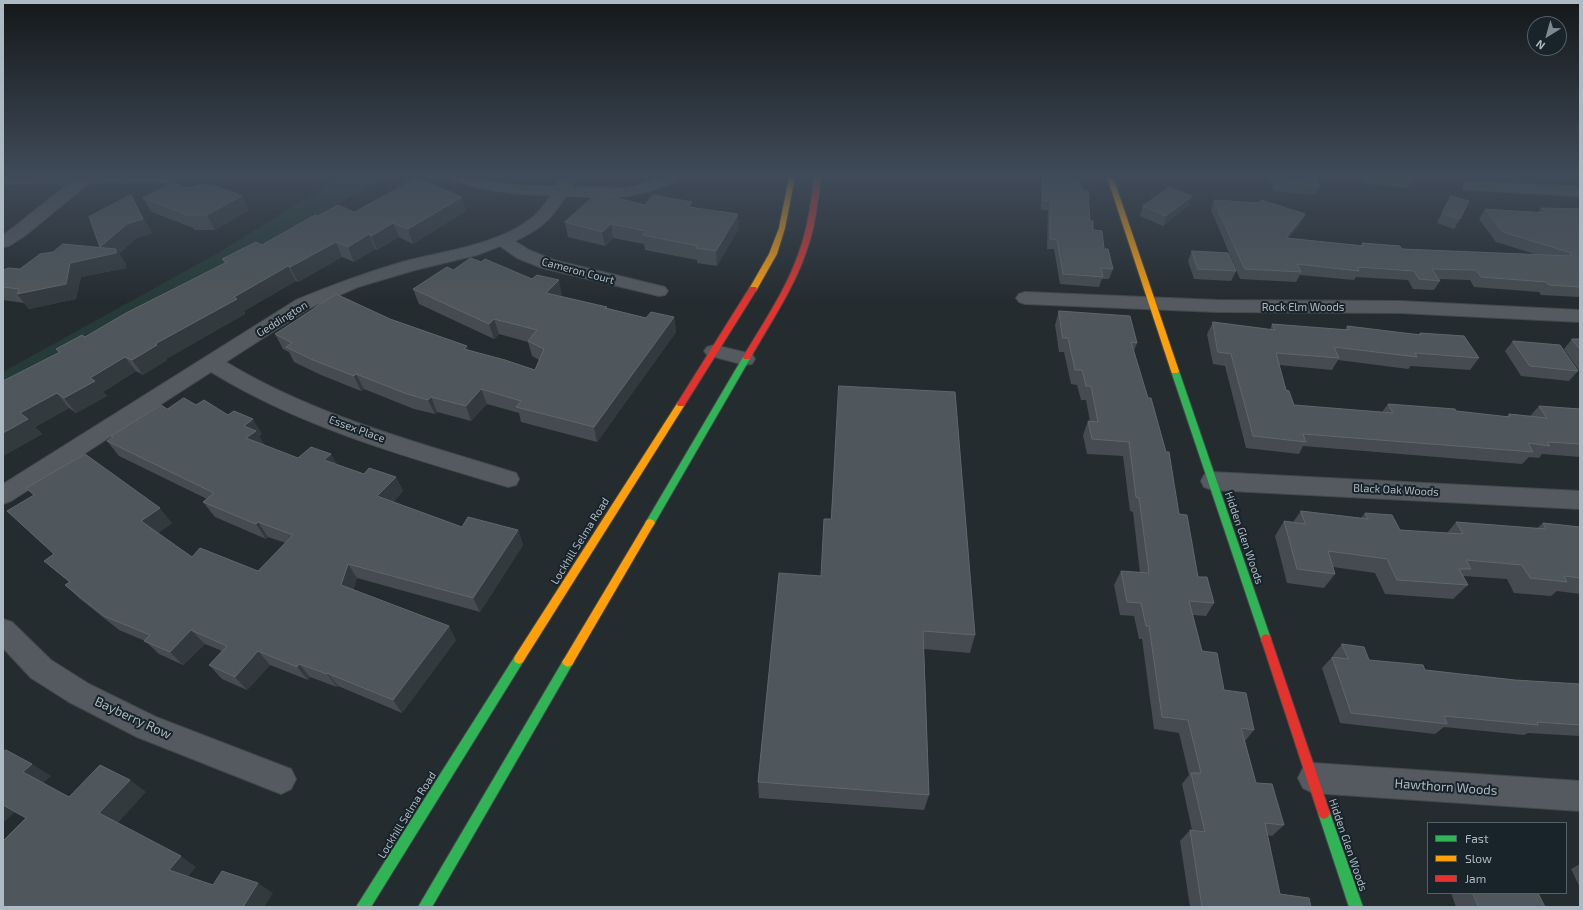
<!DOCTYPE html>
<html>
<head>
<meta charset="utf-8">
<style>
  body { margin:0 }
  #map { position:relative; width:1583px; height:910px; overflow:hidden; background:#252c30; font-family:"Exo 2",sans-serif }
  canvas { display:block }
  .frame { position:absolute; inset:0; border:4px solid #aebac3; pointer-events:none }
  .legend { position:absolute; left:1427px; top:822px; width:140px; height:72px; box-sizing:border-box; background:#19232a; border:1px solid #555f67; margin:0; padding:5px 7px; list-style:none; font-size:12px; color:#aebac3 }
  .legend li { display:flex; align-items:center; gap:8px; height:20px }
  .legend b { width:20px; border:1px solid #555f67 }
  .north { position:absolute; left:1527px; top:16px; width:40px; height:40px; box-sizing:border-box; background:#19232a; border:1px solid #555f67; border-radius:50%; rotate:217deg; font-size:11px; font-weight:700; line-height:16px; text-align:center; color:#aebac3 }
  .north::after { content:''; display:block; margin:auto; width:14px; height:18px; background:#7e8890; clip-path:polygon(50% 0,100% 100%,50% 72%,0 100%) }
</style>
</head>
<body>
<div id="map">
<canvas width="1583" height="910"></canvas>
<div class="frame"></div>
<ul class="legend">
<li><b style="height:5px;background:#30b455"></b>Fast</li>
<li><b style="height:5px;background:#ff9f0a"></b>Slow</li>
<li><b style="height:5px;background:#e5322d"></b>Jam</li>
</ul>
<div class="north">N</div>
</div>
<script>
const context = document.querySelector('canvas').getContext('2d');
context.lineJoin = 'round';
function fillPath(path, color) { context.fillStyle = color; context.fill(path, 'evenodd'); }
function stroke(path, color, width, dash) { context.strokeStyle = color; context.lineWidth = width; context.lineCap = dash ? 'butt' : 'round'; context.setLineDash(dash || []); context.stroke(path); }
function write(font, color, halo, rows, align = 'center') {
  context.font = font + ' "Exo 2",sans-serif'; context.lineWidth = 4; context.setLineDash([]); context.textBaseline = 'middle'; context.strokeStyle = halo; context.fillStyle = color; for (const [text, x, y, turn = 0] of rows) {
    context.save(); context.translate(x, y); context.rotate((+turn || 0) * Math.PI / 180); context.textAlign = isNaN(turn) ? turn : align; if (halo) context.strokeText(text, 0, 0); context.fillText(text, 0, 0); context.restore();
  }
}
const green = new Path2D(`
  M341,177H386L116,331L3,391V372L216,254Z`);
const street = new Path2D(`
  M3,177H177L174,180L169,182L89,183L26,235L9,246L3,247V235L14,227L69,183L3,184Z
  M451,177C467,174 481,180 497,183C517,186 537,186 556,186L563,177H577L572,187L622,188L636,186L660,177H678C676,182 669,184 664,186C632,200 600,198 566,196C551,220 541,229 515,241L529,250L554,260L665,287L668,291L665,295L659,296L542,268L517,258L500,246L477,255L415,270L358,287L310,308L226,362C315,416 417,442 516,473L519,479L516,485L508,487C407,457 302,428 211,372L11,501L3,504V484L296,300C332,285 365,273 402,262C440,252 494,245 526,222C537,215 544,206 551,195C517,195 485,192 454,180Z
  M1470,182L1580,186V196L1464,190L1462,187L1464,184Z
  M1025,292L1217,300L1400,301L1580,310V322L1400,313L1217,312L1025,304L1019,302L1016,298L1019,294Z
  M714,345L752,354L755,359L752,364L745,365L707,355L704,351L707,347Z
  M1212,472L1580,491V509L1212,490L1204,487L1201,481L1204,475Z
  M3,619L12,622L51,660L89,684L156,717L291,769L296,779L291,789L281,794L137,737L69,702L31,678L3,648Z
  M1313,763L1580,781V811L1313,793L1303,788L1298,778L1303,768Z`);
const fast = new Path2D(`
  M747,354L751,357L653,526H647L645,523L647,520L743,357Z
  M1175,368L1179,371L1271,639L1270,642L1266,644L1262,642L1261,639L1171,371Z
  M519,654L523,656L524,659L523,662L371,907H356L515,656Z
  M568,657L572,659L574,662L572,665L432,907H418L564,659Z
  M1324,807L1328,809L1330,813L1363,907H1349L1318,813L1320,809Z`);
const slow = new Path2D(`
  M789,177H795L785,228L777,254L756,291H750L749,289L769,254L779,228Z
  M1107,177H1113L1179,371L1178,373H1172L1171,371Z
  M681,401L685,404L684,406L523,662L519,664L515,662L514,659L515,656L678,402Z
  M650,519L653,520L655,523L653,526L572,665L568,667L564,665L562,662L564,659L647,520Z`);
const jam = new Path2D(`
  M815,177H821C818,199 816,222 809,243C797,284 772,320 751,357L750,359H744L743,357C765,320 790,284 802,243C809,222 811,199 815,177Z
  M750,287H756L757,289L684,406H678L677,404L678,402Z
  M1266,634L1270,636L1271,639L1330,813L1328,817L1324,819L1320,817L1318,813L1261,639L1262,636Z`);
const wall = new Path2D(`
  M1041,177H1078L1093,230L1104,249L1113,269L1109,279H1102L1099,287L1060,284L1054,249H1047L1048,210H1041Z
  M1270,177H1317L1320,186L1315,195L1274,191Z
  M1361,177H1413L1414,178L1408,188L1364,183Z
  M1451,196L1460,219L1454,229L1437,223L1445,205Z
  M462,197L466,211L413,244L399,237L377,250L375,249L354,262L342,257L298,282L296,281L244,311L245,314L166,359L167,360L143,375L136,371L103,392L107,396L76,413L69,408L35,427L42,434L3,456L59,353L56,349L85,337L224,263L222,259L262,245L318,216L354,212Z
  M143,198L249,210L215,230H194L193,228L152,212Z
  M1214,200L1305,214L1300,224L1289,238L1361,246L1362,243L1402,249L1538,255L1496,242L1479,219L1485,209L1537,213L1541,208L1580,209V297L1541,295L1539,292L1474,287L1470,280L1439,279L1440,281L1434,290L1413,289L1408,280L1356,277L1354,280L1300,275L1296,282L1240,279L1211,210Z
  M645,205L693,207L739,228L717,266L697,263V260L645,250L644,244L613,238L605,246L568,237L565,222Z
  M1189,205L1163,226L1140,216L1143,206Z
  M139,210L152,233L136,238L119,254L126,264V268L81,277L76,299L29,309L24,303L3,300V270L20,269L101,248Z
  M1192,251L1236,271L1231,281L1194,279L1188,261Z
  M453,270L562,295L561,296L646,318L674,317L676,332L597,442L521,422L519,413L487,404L471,421L437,412L435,414L414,409L364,389L361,391L321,375L294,362L289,352L283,349L275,334L390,319L467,346L468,350L535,370L539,360L532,356L528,342L499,334L494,339L419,304L413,289Z
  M1059,311L1137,343L1134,351L1179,514L1198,577L1214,603L1206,616L1193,615L1202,651L1224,690L1254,730L1245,741L1256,783L1284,825L1272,836L1267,835L1280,894L1311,907H1190L1180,841L1190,830H1192L1182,784L1189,775L1179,733L1154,729L1142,639H1139L1134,616L1120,615L1114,585L1121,571L1140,573L1133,512L1130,511L1123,456L1087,454L1083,435L1088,421H1090L1086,400H1081L1077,385L1071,384L1064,352H1059L1055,325Z
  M1213,322L1270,330L1272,324L1345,330L1347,326L1418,335L1420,333L1479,358L1470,370L1411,366L1408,369L1338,360L1332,370L1279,365L1286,390L1294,405L1382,412L1388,404L1506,417L1509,414L1530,416L1539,406L1580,409V457L1542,454L1539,458L1529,457L1522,464L1303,446L1299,454L1246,448L1225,366L1213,364L1207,334Z
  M1572,339H1580V372L1564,349Z
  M1513,341L1578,371L1569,381L1521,376L1505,351Z
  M196,405L228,415L262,434L259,436L265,446L298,458L337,465L364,474L396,477L403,491L393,502L462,527L518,530L523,545L480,612L357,578L353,590L456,640L402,713L338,686L337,687L310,677L308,680L270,665L247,690L222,679L209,665L222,651L205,644L183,665L159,654L145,641L119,630L80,599L65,585L69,582L44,561L53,555L34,495L26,488L172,523L158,533L192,557L258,571L286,543L268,537L266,539L215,517L203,502L207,499L119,456L107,441L113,438L111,436L167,409Z
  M1301,511L1361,518L1365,513L1400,530L1447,533L1456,522L1537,528L1543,523L1580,527V594L1557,591L1551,596L1514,593L1507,579L1464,576L1463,577L1468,585L1453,599L1385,594L1375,573L1333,567L1335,574L1324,588L1287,583L1275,536L1284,521L1293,522Z
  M779,573L975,635L970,653L924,649L929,795L924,810L759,798L758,782Z
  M1342,644L1369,660L1425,670L1515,680L1580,684V736L1528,733L1524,735L1444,727L1435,734L1340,723L1322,668L1332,657H1334L1333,655Z
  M1580,864V888L1571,869Z
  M1451,893H1538L1545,907H1456Z`);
const shadedWall = new Path2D(`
  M131,195L139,210L152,233L136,238L119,254L126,264V268L81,277L76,299L29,309L17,294L70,263L106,255L100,247Z
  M242,196L249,210L215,230L207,215Z
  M1192,196L1189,205L1163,226L1166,216Z
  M462,197L466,211L413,244L408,229Z
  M692,202L693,216L688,207Z
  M738,214L739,228L717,266L716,251Z
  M1305,214L1300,224L1281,248L1286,238Z
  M393,223L399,237L377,250L371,236Z
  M611,224L613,238L605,246L602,232Z
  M369,234L375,249L354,262L348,247Z
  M336,242L342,257L298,282L290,267Z
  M288,266L296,281L244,311L245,314L166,359L167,360L143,375L132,360L155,344L234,297Z
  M559,280L562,295L550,308L546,293Z
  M674,317L676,332L597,442L594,427Z
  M494,319L499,334L494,339L489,324Z
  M467,346L472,361L464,349Z
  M125,357L136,371L103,392L107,396L76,413L64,398L90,378Z
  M356,374L364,389L361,391L354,376Z
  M481,389L487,404L471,421L466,406Z
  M57,393L69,408L35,427L42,434L3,456V433L20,413Z
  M431,397L437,412L435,414L428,400Z
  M253,419L262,434L259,436L265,446L246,438L244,426Z
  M331,454L340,469L324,460Z
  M396,477L403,491L385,511L377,496Z
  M160,508L172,523L154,536L141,521Z
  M258,522L268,537L266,539L256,524Z
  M518,530L523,545L480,612L473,598Z
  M348,564L357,578L350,599L341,585Z
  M449,626L456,640L402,713L393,700Z
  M191,630L205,644L183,665L170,652Z
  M258,651L270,665L247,690L235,677Z
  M299,664L310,677L308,680L297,667Z
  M327,673L338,686L337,687L327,674Z
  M32,764L51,776L42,784L23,772Z
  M130,780L146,792L116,825L99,813Z
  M3,805L15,812L3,823Z
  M181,856L196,867L185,880L169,870Z
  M258,883L273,893L264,907H243Z`);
const building = new Path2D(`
  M1043,177H1078L1082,190L1088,191L1090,221H1093V230L1102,231L1104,249H1108L1113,269L1101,268L1103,277L1063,274L1057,240L1050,239L1051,201L1043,200Z
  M1277,177H1317L1320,186L1279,181Z
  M1397,177H1413L1414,178Z
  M417,178L462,197L408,229L393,223L371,236L369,234L348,247L336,242L290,267L288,266L234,297L237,299L155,344L157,345L132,360L125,357L90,378L95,381L64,398L57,393L20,413L28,419L3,433V381L60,352L56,349L82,335L85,337L126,313L227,262L222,259L256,242L262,245L315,215L318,216L338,205L354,212Z
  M173,183L188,188L198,185H212L242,196L207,215H186L185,214L143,198Z
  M1170,187L1192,196L1166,216L1143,206Z
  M598,193L645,205L653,195L692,202L688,207L738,214L716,251L696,248L697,246L643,235L646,231L611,224L602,232L565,222Z
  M131,195L143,219L127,224L100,247L89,217Z
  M1451,196L1469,201L1460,219L1443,214Z
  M1214,200L1259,203L1261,200L1305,214L1286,238L1364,246L1362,243L1400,246L1402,249L1571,256V253L1503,232L1485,209L1546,213L1541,208L1580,209V287L1549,285L1546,282L1481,277L1476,270L1432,269L1440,281L1419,279L1414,271L1358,267L1359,271L1297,264L1301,272L1245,269Z
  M63,244L116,249V253L70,263L66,284L17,294L19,289L3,287V270L9,268L20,269L40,254L53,252Z
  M1192,251L1228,253L1236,271L1198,269Z
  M471,258L481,262L485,259L532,279L537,275L559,280L546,293L607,307L605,308L646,318L651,312L674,317L594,427L516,407L521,401L481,389L466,406L431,397L428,400L407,394L356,374L354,376L313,360L286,347L292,343L275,334L336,294L390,319L467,346L464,349L505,360L535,370L544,349L528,341L537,330L494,319L489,324L413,289L447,267L453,270Z
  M1059,311L1130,316L1137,343L1131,342L1148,398H1151L1166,452H1169L1179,514L1187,515L1198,577H1207L1214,603L1189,601L1202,651L1217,653L1224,690L1246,693L1254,730L1241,728L1256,783L1272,784L1284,825L1265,823L1280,894L1309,898L1311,907H1202L1190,830L1205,832L1191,773H1201L1188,720L1162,717L1149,626H1146L1141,603L1127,602L1121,571L1149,573L1139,498L1136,497L1129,442L1092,439L1088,421L1098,422L1091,386H1086L1082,370H1075L1068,338H1063Z
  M1213,322L1275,330L1272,324L1349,330L1347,326L1421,335L1420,333L1464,336L1479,358L1415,353L1417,357L1334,347L1339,358L1276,353L1286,390L1289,391L1294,405L1393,413L1388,404L1455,409L1456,411L1510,417L1509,414L1547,418L1539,406L1580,409V444L1547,442L1550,446L1528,443L1533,452L1303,434L1306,442L1253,436L1231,354L1218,352Z
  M1572,339H1580V349Z
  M1513,341L1560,345L1578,371L1530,366Z
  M839,386L955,392L975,635L923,631L929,795L758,782L779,573L821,576L824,519H831Z
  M184,398L196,405L204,400L228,415L234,411L253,419L244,426L256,431L246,438L298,458L311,447L331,454L324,460L364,474L369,468L396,477L377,496L462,527L468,517L518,530L473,598L348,564L341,585L449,626L393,700L327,673V674L299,664L297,667L258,651L235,677L209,665L227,646L191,630L170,652L144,641L150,635L104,616L65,585L70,582L44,561L54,554L7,511L34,495L26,488L85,454L160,508L141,521L192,557L200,548L258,571L293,535L258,522L256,524L203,502L214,493L107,441L113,437L111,436L161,405L167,409Z
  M1301,511L1368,519L1365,513L1392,515L1400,530L1463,534L1456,522L1546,529L1543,523L1580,527V578L1564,576L1567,582L1530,578L1522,565L1466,560L1471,569H1459L1468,585L1397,580L1387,559L1328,551L1335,574L1297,569L1284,521L1305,524Z
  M1342,644L1364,647L1369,660L1423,665L1425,670L1515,680L1580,684V725L1537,722L1538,725L1444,716L1447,724L1351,713L1332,657L1348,659Z
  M6,750L32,764L23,772L69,797L100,765L130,780L99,813L181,856L169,870L213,885L222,871L258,883L243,907H3V841L26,818L3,805V752Z
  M1473,893H1538L1545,907H1479Z`);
const streetNames = [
  ["Cameron Court",578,271,15],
  ["Rock Elm Woods",1303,307],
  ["Geddington",282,319,-32],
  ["Essex Place",357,429,20],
  ["Black Oak Woods",1396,490,3],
  ["Hidden Glen Woods",1244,538,71],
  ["Lockhill Selma Road",580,541,-58],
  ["Lockhill Selma Road",407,815,-58],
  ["Hidden Glen Woods",1348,845,71]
];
const nearStreetnames = [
  ["Bayberry Row",133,718,25],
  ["Hawthorn Woods",1446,787,4]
];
fillPath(green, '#263a37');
stroke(street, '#42484b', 2);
stroke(fast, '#42484b', 2);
stroke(slow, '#42484b', 2);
stroke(jam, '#42484b', 2);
fillPath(street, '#545a5f');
fillPath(fast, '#30b455');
fillPath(slow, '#ff9f0a');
fillPath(jam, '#e5322d');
fillPath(wall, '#454b50');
fillPath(shadedWall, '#333a3e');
fillPath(building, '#50575c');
stroke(building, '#5f676c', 1);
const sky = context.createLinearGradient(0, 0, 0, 304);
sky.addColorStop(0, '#14181a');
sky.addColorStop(0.58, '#404b59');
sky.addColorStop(1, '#404b5900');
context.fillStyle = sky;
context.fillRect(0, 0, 1583, 304);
write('11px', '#aebac3', '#19232a', streetNames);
write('13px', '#aebac3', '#19232a', nearStreetnames);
</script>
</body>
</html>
